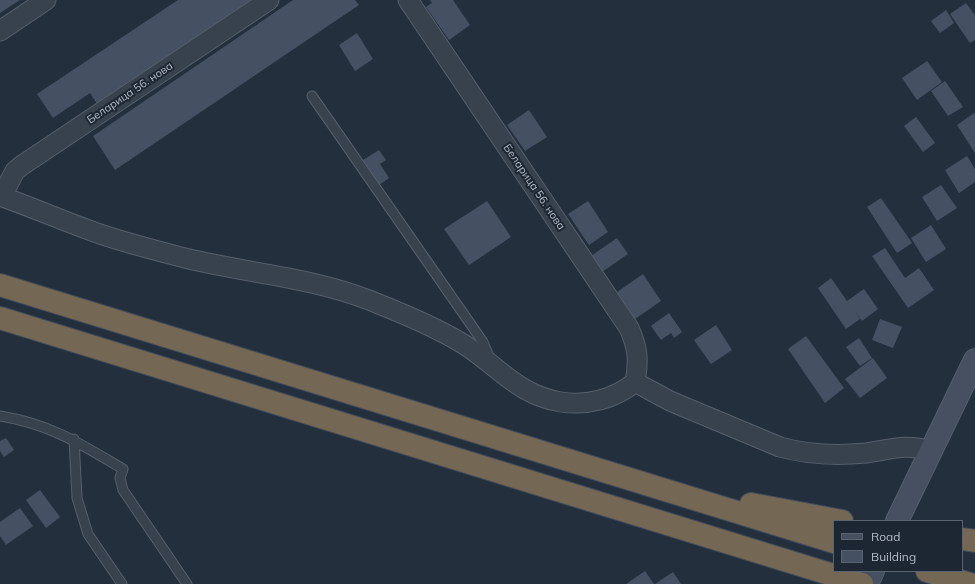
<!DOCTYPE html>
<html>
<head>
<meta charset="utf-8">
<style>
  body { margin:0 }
  #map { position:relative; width:975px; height:584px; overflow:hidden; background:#242f3e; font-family:Mulish,sans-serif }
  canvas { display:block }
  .legend { position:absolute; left:833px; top:520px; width:130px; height:52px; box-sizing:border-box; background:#1d2633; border:1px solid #59626f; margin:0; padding:5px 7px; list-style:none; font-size:12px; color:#b4bcc9 }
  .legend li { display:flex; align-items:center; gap:8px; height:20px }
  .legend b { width:20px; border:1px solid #59626f }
</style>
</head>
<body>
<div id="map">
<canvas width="975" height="584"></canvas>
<ul class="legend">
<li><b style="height:5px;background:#465061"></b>Road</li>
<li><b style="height:11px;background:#455162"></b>Building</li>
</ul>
</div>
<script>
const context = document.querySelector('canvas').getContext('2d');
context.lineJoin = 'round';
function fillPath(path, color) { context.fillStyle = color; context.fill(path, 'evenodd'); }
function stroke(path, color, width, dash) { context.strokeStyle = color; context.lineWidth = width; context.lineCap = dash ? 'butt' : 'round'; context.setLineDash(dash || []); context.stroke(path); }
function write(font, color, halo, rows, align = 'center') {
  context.font = font + ' Mulish,sans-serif'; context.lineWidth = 4; context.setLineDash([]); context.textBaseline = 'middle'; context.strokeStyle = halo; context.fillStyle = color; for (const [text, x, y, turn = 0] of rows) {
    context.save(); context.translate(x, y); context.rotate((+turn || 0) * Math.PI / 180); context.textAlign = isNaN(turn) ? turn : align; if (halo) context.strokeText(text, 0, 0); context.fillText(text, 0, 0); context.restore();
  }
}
const building = new Path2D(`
  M0,0H20L0,13Z
  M178,0H251L97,104L90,93L53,118L37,94Z
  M293,0H355L359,5L115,170L93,136Z
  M430,0H453L470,25L449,40L426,7L432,3Z
  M966,3L975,15V40L970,43L950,14Z
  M946,10L954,23L940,33L931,21Z
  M357,33L373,59L355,71L339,45Z
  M927,61L942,82L917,100L902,78Z
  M945,81L963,107L948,116L931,91Z
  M529,110L547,137L525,151L507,125Z
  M974,113L975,115V153L957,125Z
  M916,117L935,143L923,152L904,126Z
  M379,150L386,160L380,164L389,178L379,185L363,160Z
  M967,156L975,169V182L959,193L945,170Z
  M941,185L957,208L937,221L922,197Z
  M881,198L912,243L897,253L867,207Z
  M487,201L511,237L469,265L444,229Z
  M588,201L608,232L589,245L568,214Z
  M931,225L946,249L926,262L911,238Z
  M617,238L628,254L602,272L591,256Z
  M885,248L905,278L919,268L934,290L908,308L872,256Z
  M643,274L661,301L635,319L617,292Z
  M831,278L847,301L864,289L878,309L862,321L854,310L860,319L846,329L818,288Z
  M669,313L682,332L674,338L671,333L661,340L651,326Z
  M880,319L902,327L893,348L872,340Z
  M716,325L732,350L711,364L694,340Z
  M806,336L844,388L825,403L788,349Z
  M859,338L872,358L860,366L846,347Z
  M873,358L887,378L860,398L845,379Z
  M6,438L14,450L4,457L0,451V441Z
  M40,490L60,517L46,528L26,500Z
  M20,508L33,526L6,545L0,536V522Z
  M645,571L654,584H626Z
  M673,572L681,584H655Z`);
const lane = new Path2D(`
  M312,96L483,342L488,354V358
  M0,416C50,424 81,444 123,469L120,478L123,490L187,584
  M74,439L77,498L88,534L122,584`);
const street = new Path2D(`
  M408,0L629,328C638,348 639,360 635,382
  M0,31L46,0
  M0,196C34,208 68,223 103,235C130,244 158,251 185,258C246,273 310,277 369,300C401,313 436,327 465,345C499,367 518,395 561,402C587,406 615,399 635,382
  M2,196L15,171L21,166L269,0
  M635,382L670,401L780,447C809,455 836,456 866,453C889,450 906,443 930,451`);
const secondary = new Path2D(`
  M897,521L975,360
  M867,584L873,571`);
const highway = new Path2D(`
  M0,285L834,542
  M0,318L862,584
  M751,504L842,521
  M962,539L975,541
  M927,571L970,584`);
const streetNames = [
  ["Беларица 56. нова",130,93,-34],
  ["Беларица 56. нова",534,187,56]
];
fillPath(building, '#455162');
stroke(lane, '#565f6c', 11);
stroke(street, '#565f6c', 21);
stroke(secondary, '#565f6c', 24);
stroke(highway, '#434c59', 24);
stroke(lane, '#38414e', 9);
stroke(street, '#38414e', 19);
stroke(secondary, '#465061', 22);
stroke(highway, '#746855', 22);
write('11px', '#b4bcc9', '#1d2633', streetNames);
</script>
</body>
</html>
